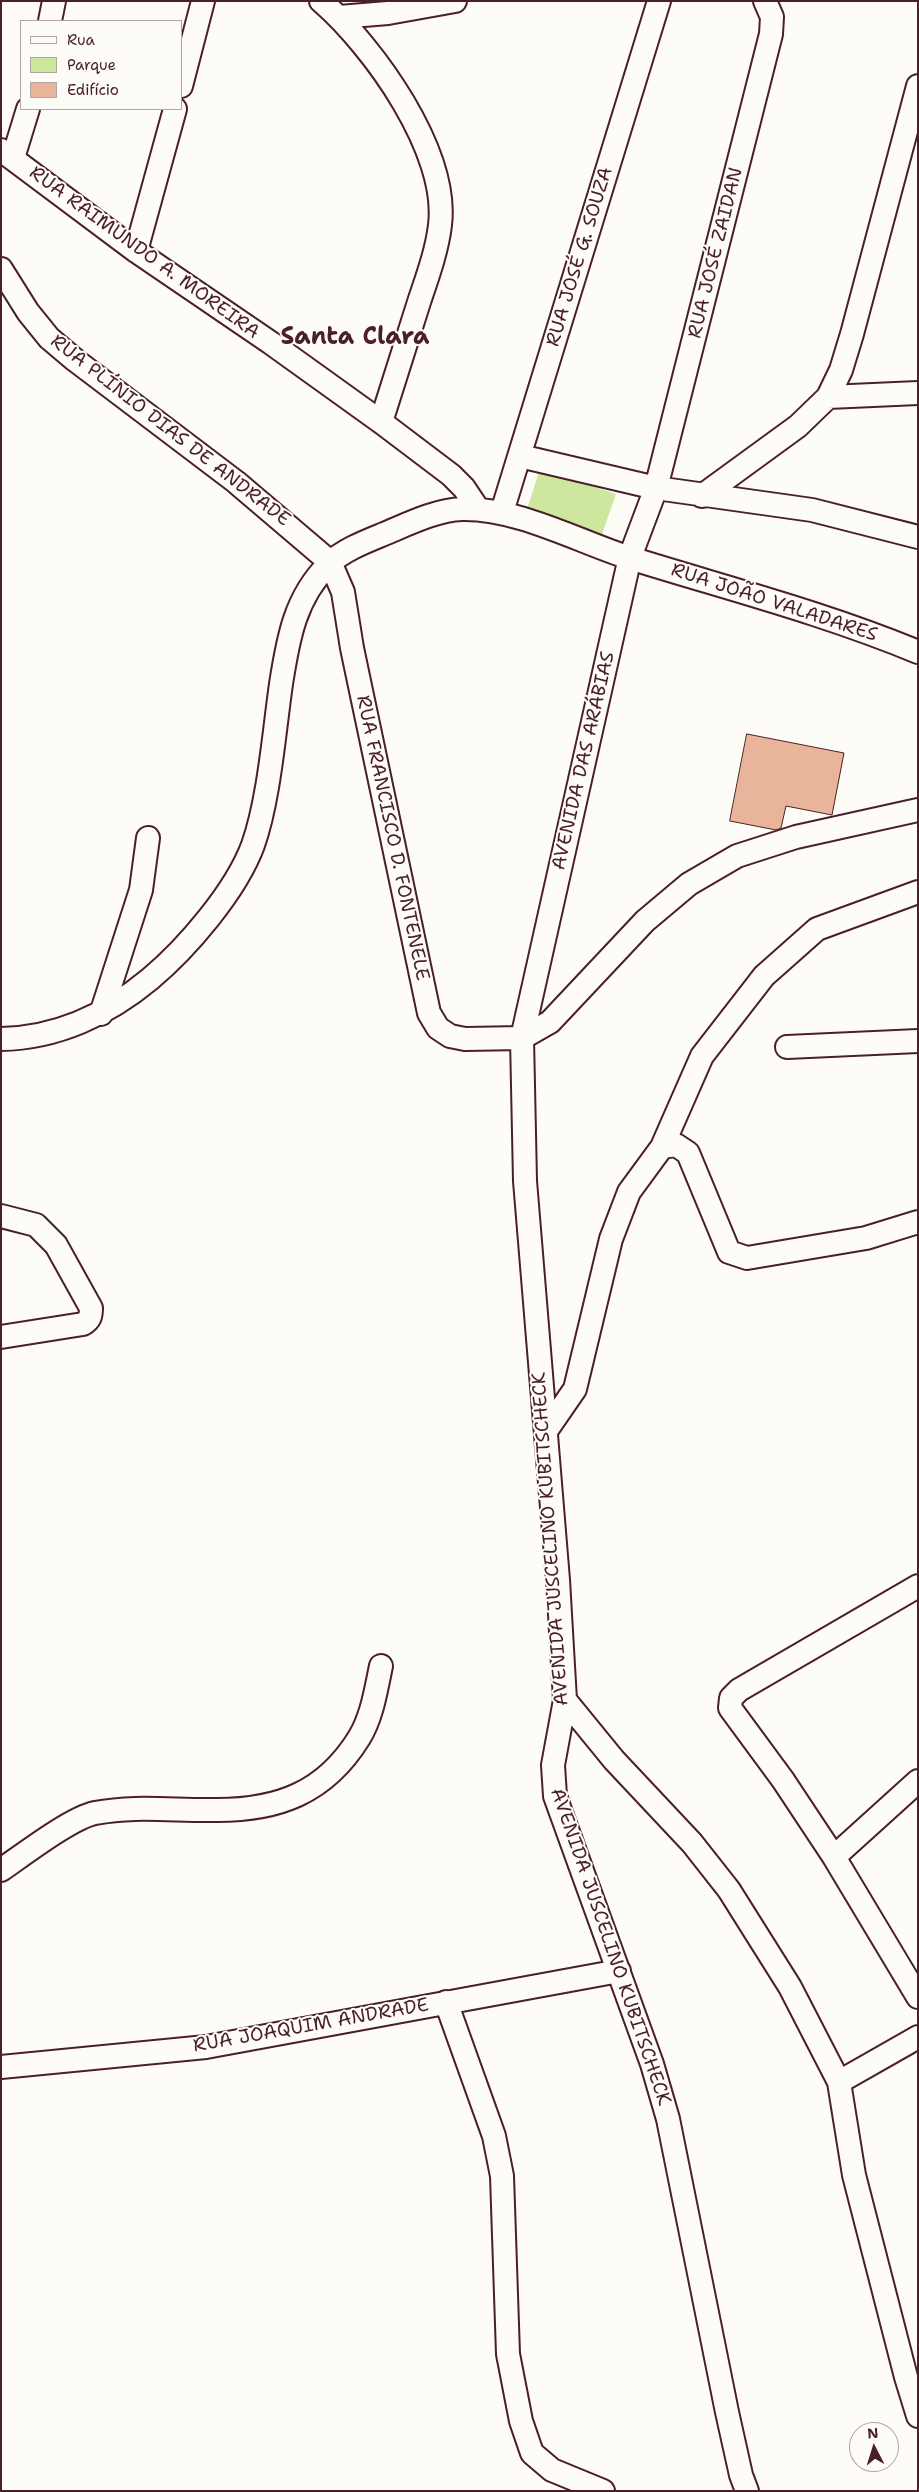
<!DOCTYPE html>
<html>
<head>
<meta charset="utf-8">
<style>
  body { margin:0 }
  #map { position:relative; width:919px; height:2492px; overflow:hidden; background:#fdfcf7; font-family:"Shantell Sans",sans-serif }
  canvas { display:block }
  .frame { position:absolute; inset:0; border:2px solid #4a1f2b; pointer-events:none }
  .legend { position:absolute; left:20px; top:20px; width:162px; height:90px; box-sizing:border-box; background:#fdfcf7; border:1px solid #b5a4a5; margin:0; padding:6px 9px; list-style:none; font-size:15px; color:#4a1f2b }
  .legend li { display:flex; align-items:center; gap:10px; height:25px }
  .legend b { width:25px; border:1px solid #b5a4a5 }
  .north { position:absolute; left:849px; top:2422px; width:50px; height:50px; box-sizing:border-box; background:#fdfcf7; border:1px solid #b5a4a5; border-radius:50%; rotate:355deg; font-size:14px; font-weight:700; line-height:20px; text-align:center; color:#4a1f2b }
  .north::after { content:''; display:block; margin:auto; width:18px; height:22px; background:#4a1f2b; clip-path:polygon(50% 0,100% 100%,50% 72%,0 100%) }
</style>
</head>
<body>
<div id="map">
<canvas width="919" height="2492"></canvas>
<div class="frame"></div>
<ul class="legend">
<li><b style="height:6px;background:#fdfcf7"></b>Rua</li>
<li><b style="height:14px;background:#cde79e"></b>Parque</li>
<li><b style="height:14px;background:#e8b59a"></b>Edifício</li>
</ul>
<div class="north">N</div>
</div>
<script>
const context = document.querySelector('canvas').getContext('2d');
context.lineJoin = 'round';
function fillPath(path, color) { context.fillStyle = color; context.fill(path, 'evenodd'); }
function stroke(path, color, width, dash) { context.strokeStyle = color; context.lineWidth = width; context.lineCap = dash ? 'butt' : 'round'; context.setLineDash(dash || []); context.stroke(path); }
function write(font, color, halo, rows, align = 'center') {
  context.font = font + ' "Shantell Sans",sans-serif'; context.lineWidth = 4; context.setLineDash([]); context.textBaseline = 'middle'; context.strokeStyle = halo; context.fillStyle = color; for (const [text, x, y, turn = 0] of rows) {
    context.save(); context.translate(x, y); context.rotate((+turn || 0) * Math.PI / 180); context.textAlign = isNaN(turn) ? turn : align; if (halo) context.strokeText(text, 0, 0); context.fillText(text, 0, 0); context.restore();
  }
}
const green = new Path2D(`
  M540,469L616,494L601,537L526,512Z`);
const building = new Path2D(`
  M747,734L844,753L832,815L786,806L781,828L776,830L730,821Z`);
const minor = new Path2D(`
  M321,1C374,47 449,152 440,225C437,251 427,278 419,302C406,342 394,382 381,422
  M339,17L388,13L455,1
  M50,21L54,1
  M181,86L203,1
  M1,150L136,251L271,343L381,422L451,475L464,488L478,509
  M13,158L28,109
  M136,251L175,109
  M1,269L28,312L49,338L75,360L236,482L330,562L343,592L352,648L429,1013L438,1028L450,1036L465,1039L522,1038L550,1022L645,921L689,884L737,856L796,837L918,810
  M828,397L918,393
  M520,456L656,488L812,510L918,537
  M702,496L798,426L828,397L841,370L852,334L918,86
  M502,512L659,1
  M101,1014L141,890L148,838
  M1,1039C57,1038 108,1014 150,979C187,948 236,891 253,845C269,800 274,733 281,684C288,639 295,597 329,564C343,550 367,541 384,534C408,524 436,510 462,509C518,508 577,541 630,558C726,588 824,613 918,652
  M787,1047L918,1041
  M662,1147L676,1145L688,1153L729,1252L747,1258L866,1238L918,1222
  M1,1216L36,1225L56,1245L91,1308C91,1316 90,1320 83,1324L1,1337
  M546,1431L575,1389L611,1239L629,1192L662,1147L702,1056L764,976L817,929L918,892
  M918,1586L739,1690L731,1698L730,1708L783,1780L834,1857L918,1997
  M565,1700L614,1760L692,1843L729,1890L790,1987L839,2082L854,2175L906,2377L918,2416
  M834,1857L918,1781
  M1,1870C23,1855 71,1818 95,1813C136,1805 176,1811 217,1810C278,1810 325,1793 359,1738C372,1717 376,1690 381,1666
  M446,2002L494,2136L502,2176L508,2354L521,2421L532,2453L552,2470L603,2491
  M1,2067L206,2047L619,1971
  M839,2082L918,2037
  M747,2491L741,2475L727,2412L668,2119L652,2064L555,1796L553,1765L565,1700L558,1580L525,1181L522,1038L630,557L656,488L771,34L772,17L765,1`);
const streetNames = [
  ["RUA RAIMUNDO A. MOREIRA",144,253,36],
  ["RUA JOSÉ ZAIDAN",716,253,-76],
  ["RUA JOSÉ G. SOUZA",580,257,-73],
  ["RUA PLÍNIO DIAS DE ANDRADE",170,431,38],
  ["RUA JOÃO VALADARES",774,603,18],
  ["AVENIDA DAS ARÁBIAS",584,761,-77],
  ["RUA FRANCISCO D. FONTENELE",392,838,78],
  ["AVENIDA JUSCELINO KUBITSCHECK",551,1539,-94],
  ["AVENIDA JUSCELINO KUBITSCHECK",610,1947,71],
  ["RUA JOAQUIM ANDRADE",311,2026,-10]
];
const districtNames = [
  ["Santa Clara",355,338]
];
fillPath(green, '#cde79e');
fillPath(building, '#e8b59a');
stroke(building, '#4a1f2b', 1);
stroke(minor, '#4a1f2b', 26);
stroke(minor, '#fdfcf7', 22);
write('19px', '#4a1f2b', '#fdfcf7', streetNames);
write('bold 24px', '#4a1f2b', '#fdfcf7', districtNames);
</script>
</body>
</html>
